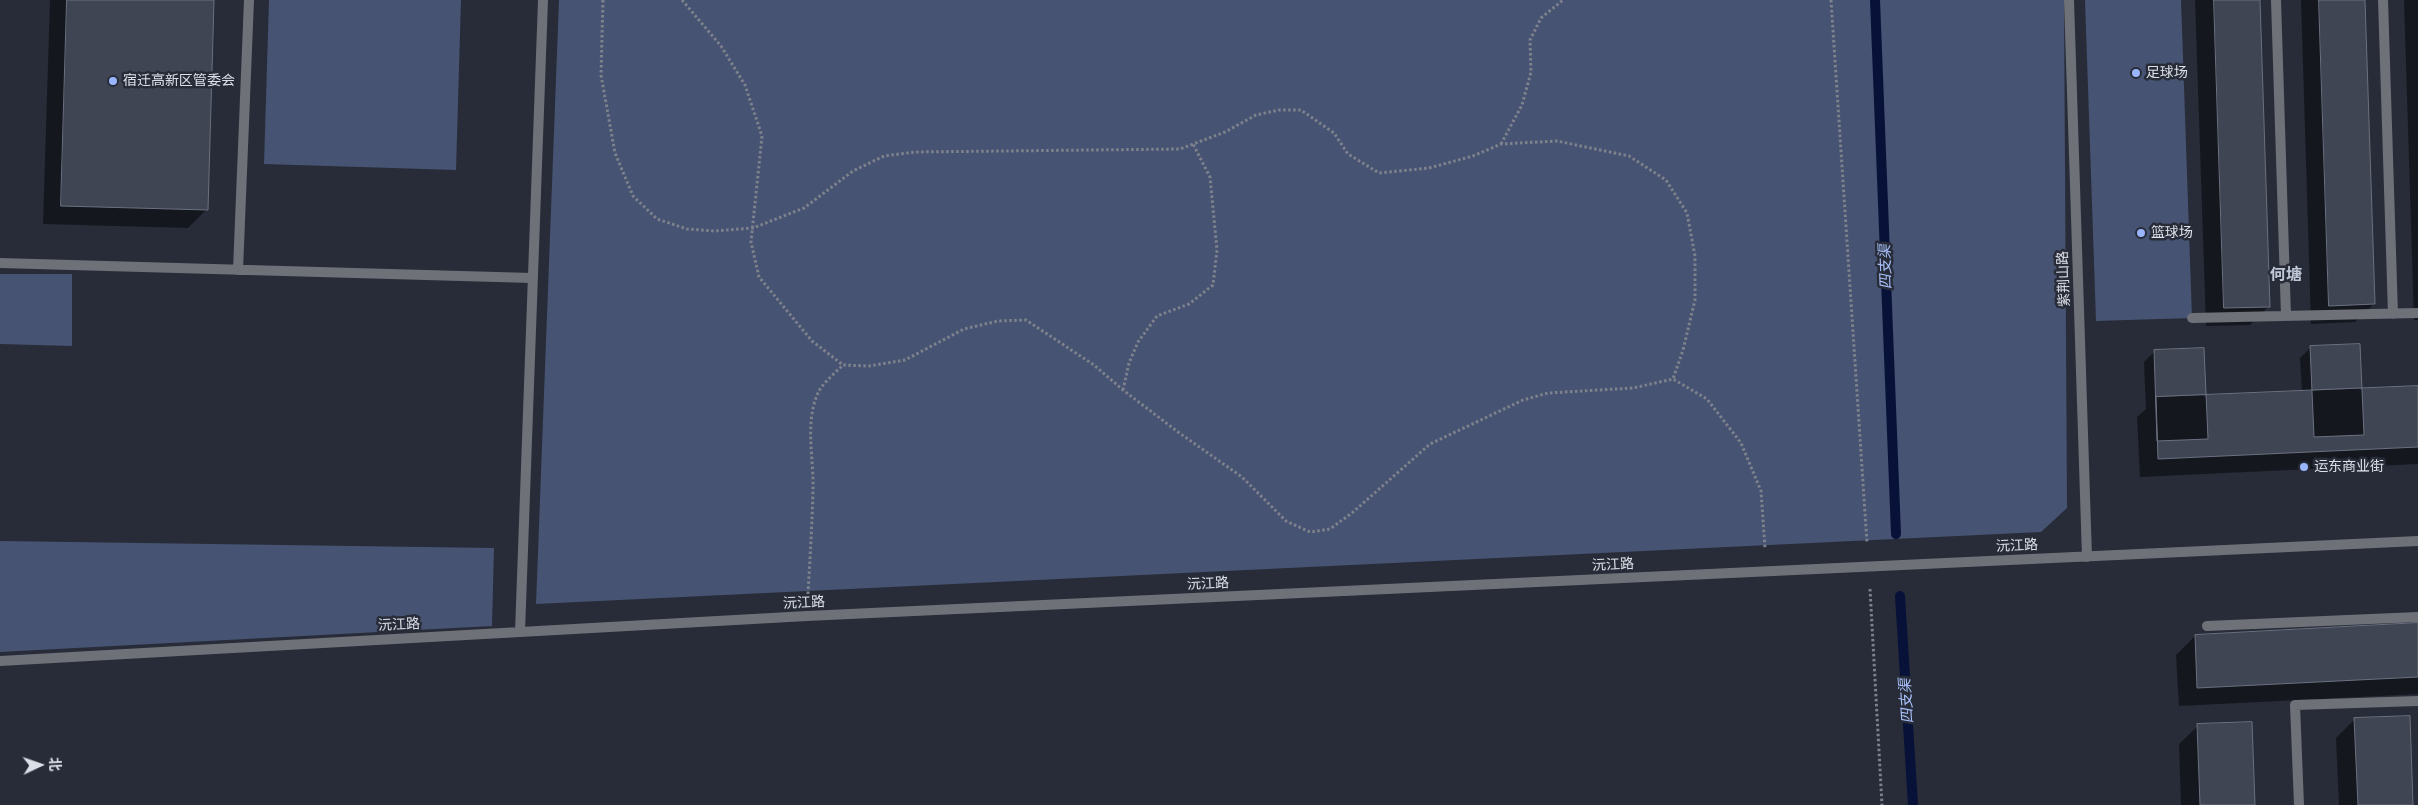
<!DOCTYPE html>
<html>
<head>
<meta charset="utf-8">
<style>
  body { margin:0 }
  #map { position:relative; width:2418px; height:805px; overflow:hidden; background:#272c38; font-family:"PT Sans","Noto Sans SC",sans-serif }
  canvas { display:block }
  .north { position:absolute; left:15px; top:740px; width:50px; height:50px; -webkit-text-stroke:4px #272c38; paint-order:stroke; rotate:87deg; font-size:14px; font-weight:700; line-height:20px; text-align:center; color:#dce0e8 }
  .north::after { content:''; display:block; margin:auto; width:18px; height:22px; background:#dce0e8; clip-path:polygon(50% 0,100% 100%,50% 72%,0 100%) }
</style>
</head>
<body>
<div id="map">
<canvas width="2418" height="805"></canvas>
<div class="north">北</div>
</div>
<script>
const context = document.querySelector('canvas').getContext('2d');
context.lineJoin = 'round';
function fillPath(path, color) { context.fillStyle = color; context.fill(path, 'evenodd'); }
function stroke(path, color, width, dash) { context.strokeStyle = color; context.lineWidth = width; context.lineCap = dash ? 'butt' : 'round'; context.setLineDash(dash || []); context.stroke(path); }
function write(font, color, halo, rows, align = 'center') {
  context.font = font + ' "PT Sans","Noto Sans SC",sans-serif'; context.lineWidth = 5; context.setLineDash([]); context.textBaseline = 'middle'; context.strokeStyle = halo; context.fillStyle = color; for (const [text, x, y, turn = 0] of rows) {
    context.save(); context.translate(x, y); context.rotate((+turn || 0) * Math.PI / 180); context.textAlign = isNaN(turn) ? turn : align; if (halo) context.strokeText(text, 0, 0); context.fillText(text, 0, 0); context.restore();
  }
}
const green = new Path2D(`
  M269,0H461L456,170L264,164Z
  M559,0H2064L2067,508L2041,532L536,604Z
  M2085,0H2181L2192,318L2096,321Z
  M0,274H72V346L0,344Z
  M0,541L494,548L492,626L0,652Z`);
const shadow = new Path2D(`
  M50,0H213L207,209L188,228L43,224Z
  M2195,0H2259L2269,306L2250,325L2206,326Z
  M2301,0H2364L2374,304L2355,322L2311,324Z
  M2404,0H2418V320H2414Z
  M2311,347L2361,390L2418,387V464L2140,477L2137,417L2146,409L2144,362L2154,352L2205,397L2302,392L2300,358Z
  M2418,625V694L2179,706L2176,655L2195,636Z
  M2355,719L2412,805H2339L2336,738Z
  M2198,726L2254,805H2181L2179,744Z`);
const stream = new Path2D(`
  M1875,0L1896,534
  M1900,596L1913,805`);
const building = new Path2D(`
  M67,0H214L208,210L61,206Z
  M2214,0H2260L2270,307L2224,308Z
  M2319,0H2365L2375,304L2329,306Z
  M2360,344L2364,435L2314,437L2310,346Z
  M2204,348L2208,439L2157,441L2154,350Z
  M2418,386V447L2158,459L2156,397Z
  M2418,623V677L2197,688L2195,635Z
  M2410,716L2413,805H2358L2354,718Z
  M2252,722L2255,805H2200L2197,724Z`);
const path = new Path2D(`
  M603,0L601,75L615,153L633,196L657,219L687,229L714,231L753,228L804,208L853,171L884,156L915,152L1180,149L1225,132L1256,115L1279,110H1301L1334,133L1348,154L1379,173L1429,168L1473,156L1501,144L1557,141L1629,156L1666,180L1687,213L1695,256V300L1683,350L1673,379
  M682,0L721,46L745,85L762,136L751,242L759,277L812,341L843,365L869,366L905,360L964,329L998,321L1026,320L1094,365L1123,390L1178,432L1242,477L1286,521L1310,532L1330,529L1352,513L1430,444L1523,400L1548,393L1633,388L1673,379L1707,399L1741,443L1761,491L1765,548
  M1831,0L1867,543
  M1501,144L1522,105L1531,72L1530,40L1541,18L1563,0
  M1123,390L1129,363L1138,342L1157,316L1189,304L1213,285L1217,250L1210,177L1193,144
  M1870,589L1882,805
  M808,594C810,559 812,525 813,490C814,458 804,421 819,391C824,382 835,373 843,365`);
const service = new Path2D(`
  M2276,0L2286,316
  M2383,0L2393,314
  M0,263L532,278
  M238,270L249,0
  M2192,318L2418,313
  M2207,626L2418,617
  M2299,805L2295,705L2418,701`);
const minor = new Path2D(`
  M2069,0L2087,557
  M520,632L543,0
  M0,661L807,616L2418,541`);
const markers = [
  [2136,73,5,"#99b5fd"],
  [113,81,5,"#99b5fd"],
  [2141,233,5,"#99b5fd"],
  [2304,467,5,"#99b5fd"]
];
const poiNames = [
  ["足球场",2146,73],
  ["宿迁高新区管委会",123,81],
  ["篮球场",2151,233],
  ["运东商业街",2314,467]
];
const streetNames = [
  ["紫荆山路",2064,279,-92],
  ["沅江路",2017,546,-3],
  ["沅江路",1613,565,-3],
  ["沅江路",1208,584,-3],
  ["沅江路",804,603,-3],
  ["沅江路",399,625,-3]
];
const waterNames = [
  ["四支渠",1886,267,-92],
  ["四支渠",1907,701,-94]
];
const quarterNames = [
  ["何塘",2286,275]
];
fillPath(green, '#475372');
fillPath(shadow, '#0007');
stroke(stream, '#081239', 10);
fillPath(building, '#3f4552');
stroke(building, '#6b7180', 1);
stroke(path, '#7d828c', 3, [2.5, 2.5]);
stroke(service, '#6e7178', 10);
stroke(minor, '#6e7178', 10);
for (const [x, y, r, color] of markers) { const dot = new Path2D(); dot.arc(x, y, r, 0, 2 * Math.PI); context.fillStyle = color; context.fill(dot); stroke(dot, '#272c38', 2); }
write('14px', '#dce0e8', '#272c38', poiNames, 'left');
write('14px', '#dce0e8', '#272c38', streetNames);
write('italic 15px', '#a8bff9', '#272c38', waterNames);
write('bold 16px', '#c0c7d7', '#272c38', quarterNames);
</script>
</body>
</html>
